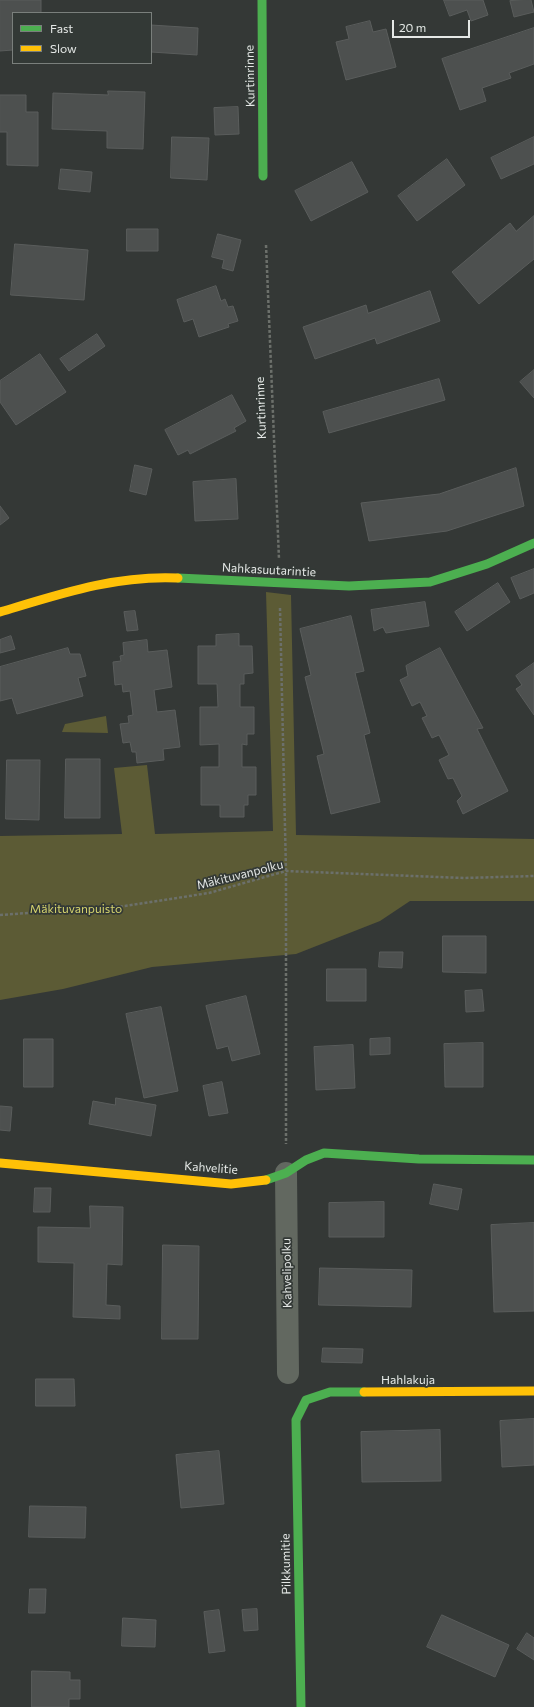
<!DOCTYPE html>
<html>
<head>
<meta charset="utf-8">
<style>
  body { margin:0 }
  #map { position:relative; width:534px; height:1707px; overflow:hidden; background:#343836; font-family:Commissioner,sans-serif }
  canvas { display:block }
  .legend { position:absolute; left:12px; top:12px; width:140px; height:52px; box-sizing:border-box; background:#333936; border:1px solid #7a7f7c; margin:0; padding:5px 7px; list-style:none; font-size:12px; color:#e5e8e6 }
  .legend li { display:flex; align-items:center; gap:8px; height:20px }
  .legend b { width:20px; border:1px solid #7a7f7c }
  .scale { position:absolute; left:392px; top:20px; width:78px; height:18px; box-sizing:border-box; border:2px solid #e5e8e6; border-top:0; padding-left:5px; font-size:12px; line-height:14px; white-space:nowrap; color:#e5e8e6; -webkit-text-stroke:3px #333936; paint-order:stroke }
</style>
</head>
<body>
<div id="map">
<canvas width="534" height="1707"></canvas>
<ul class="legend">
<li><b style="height:5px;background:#4caf50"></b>Fast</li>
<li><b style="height:5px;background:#ffc107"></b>Slow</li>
</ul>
<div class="scale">20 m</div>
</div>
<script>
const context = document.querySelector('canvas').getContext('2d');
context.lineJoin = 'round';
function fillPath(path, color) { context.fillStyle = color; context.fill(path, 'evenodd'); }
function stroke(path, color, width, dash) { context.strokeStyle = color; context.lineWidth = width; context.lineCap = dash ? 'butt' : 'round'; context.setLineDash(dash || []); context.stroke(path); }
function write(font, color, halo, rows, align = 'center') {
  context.font = font + ' Commissioner,sans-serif'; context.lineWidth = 3.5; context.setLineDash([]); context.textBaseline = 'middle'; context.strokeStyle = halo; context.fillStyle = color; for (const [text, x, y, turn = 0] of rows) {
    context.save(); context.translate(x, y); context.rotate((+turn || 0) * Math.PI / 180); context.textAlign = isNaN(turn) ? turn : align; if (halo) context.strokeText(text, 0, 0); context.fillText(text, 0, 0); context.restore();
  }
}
const green = new Path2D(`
  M266,592L291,595L296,835L534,839V901H410L380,921L296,954L152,967L63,989L0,1000V836L122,834L114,768L147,765L155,834L273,831Z
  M106,716L108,733L62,732L65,724Z`);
const building = new Path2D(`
  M0,0H41V13H13V50L0,51Z
  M444,0H483L488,15L471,21L467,10L450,16Z
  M531,0L534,12L514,17L510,1Z
  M370,21L373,32L386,29L396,67L346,80L336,42L349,39L346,27Z
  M151,25L198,28L197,55L151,52Z
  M534,28V64L509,73L511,78L482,88L486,101L460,110L442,59Z
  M108,91L145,92L143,149L107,148V131L52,129L53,93L108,95Z
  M0,95H26V112H38V166L7,165V132H0Z
  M238,107L239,134L215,135L214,108Z
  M172,137L209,138L207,180L171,178Z
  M534,137V164L501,179L491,158Z
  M447,159L465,185L417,221L398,196Z
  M352,162L368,192L311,221L295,191Z
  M61,169L92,172L90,192L59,189Z
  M534,216V259L479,304L452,272L510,223L516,231Z
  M127,229H158V251H127Z
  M218,234L241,240L233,271L222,268L224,260L212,257Z
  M15,244L88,250L84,300L11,295Z
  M216,286L221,301L225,299L228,307L233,306L238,321L228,324L229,327L199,337L193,319L184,322L177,300Z
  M430,291L440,321L377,344L375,338L315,359L303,327L366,305L368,313Z
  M97,334L105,346L69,371L60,359Z
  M40,354L66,392L16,425L0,402V381Z
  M534,370V398L520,382Z
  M439,379L445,400L329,433L323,412Z
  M232,395L246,421L234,428L236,431L190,454L188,450L178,455L165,430Z
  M135,465L152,469L146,495L130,491Z
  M516,468L524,506L447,531L369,541L361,503L439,494Z
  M236,479L238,519L195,521L193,482Z
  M0,506L9,518L0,525Z
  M534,569V593L520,599L511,578Z
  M498,583L510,602L467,631L455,612Z
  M425,602L429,626L386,633L383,627L374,631L371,610Z
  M135,611L138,630L127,631L124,612Z
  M351,616L364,671L355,673L370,733L364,735L380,802L331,814L317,756L324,754L305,677L311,675L300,629Z
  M239,634V646H252L253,673L244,674V684H240V707H254V734H247V745L242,744V767H256V795H248V805H244V817H220V805H201V767H219V744L200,745V707H218L217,684H198V646H216V635Z
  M11,636L15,649L0,653V640Z
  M147,640L148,652L167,650L172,687L154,690L157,712L175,710L180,747L163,749L164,760L137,763L136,752H132L130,742L123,743L120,724L129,723L128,716L133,715L130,691L123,692L122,684L115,685L113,662L121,661L120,656L124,655L123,643Z
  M68,648L70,654H80L86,676L78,678L83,696L17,714L12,698L0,701V667Z
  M440,648L483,728L477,729L508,791L463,814L457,801L462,796L453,778L448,779L439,760L449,755L439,735L432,738L422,718L427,716L420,702L412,706L400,680L408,676L406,666Z
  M534,663V715L516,689L522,685L516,676Z
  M66,759H100V818H65Z
  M7,760H40L39,820L6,819Z
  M443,936H486V973L443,972Z
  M380,952H403L402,968L379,967Z
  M327,969H366V1001H327Z
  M482,990L484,1011L466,1012L465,991Z
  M246,996L260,1054L232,1061L228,1046L217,1049L206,1006Z
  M161,1007L178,1091L144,1098L126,1014Z
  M390,1038V1054L370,1055V1039Z
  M24,1039H53V1087H24Z
  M483,1043V1087H445L444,1044Z
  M353,1045L355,1088L316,1090L314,1047Z
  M222,1082L228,1113L209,1116L203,1086Z
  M116,1098L156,1105L151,1136L89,1124L93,1101L115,1105Z
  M0,1106L12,1107L10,1131L0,1130Z
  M434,1184L462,1189L458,1210L430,1204Z
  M35,1188H51L50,1212H34Z
  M384,1202V1237H329V1203Z
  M90,1206L123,1207L122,1265L107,1264L106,1305L120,1306V1319L73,1317L74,1263L38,1262V1227L90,1228Z
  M534,1223V1311L494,1312L491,1225Z
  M163,1245L199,1246L198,1339H162Z
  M320,1268L412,1270L411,1307L319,1305Z
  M323,1348L363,1349L362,1363L322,1362Z
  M36,1379H74L75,1406H36Z
  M534,1419V1465L502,1467L500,1421Z
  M440,1430L441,1481L362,1482L361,1432Z
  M219,1451L224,1504L181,1508L176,1455Z
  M30,1506L86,1507L85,1538L29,1537Z
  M30,1589H46L45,1613H29Z
  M257,1609L258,1630L244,1631L242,1610Z
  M219,1610L225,1651L209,1653L204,1612Z
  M442,1615L509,1645L495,1677L427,1647Z
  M123,1618L156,1620L155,1647L122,1646Z
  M527,1633L534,1638V1660L517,1649Z
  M32,1671L70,1672V1680H80V1699H69V1707H32Z`);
const path = new Path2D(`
  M266,245L279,559
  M280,608L286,871V1144
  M0,915L125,906L209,893L286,871L464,878L534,876`);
const street = new Path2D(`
  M286,1173L288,1373`);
const fast = new Path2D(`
  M262,0L263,176
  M178,578L349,586L430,582L487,564L534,543
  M266,1180L286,1173L306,1160L324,1153L419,1159L534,1160
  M301,1707L296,1420L306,1400L330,1392H364`);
const slow = new Path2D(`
  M0,612C60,594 115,575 178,578
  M0,1163L231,1184L266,1180
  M364,1392L534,1391`);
const streetNames = [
  ["Kurtinrinne",250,76,-91],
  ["Kurtinrinne",261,408,-92],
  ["Nahkasuutarintie",269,570,3],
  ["Mäkituvanpolku",240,875,-14],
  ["Kahvelitie",211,1168,4],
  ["Kahvelipolku",287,1273,-91],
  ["Hahlakuja",408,1380],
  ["Pilkkumitie",286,1564,-91]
];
const parkNames = [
  ["Mäkituvanpuisto",76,909]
];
fillPath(green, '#5c5b35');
fillPath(building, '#4d504f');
stroke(building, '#5a5d5c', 1);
stroke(path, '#6c706b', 2.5, [3, 2]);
stroke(street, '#626860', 22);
stroke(fast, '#4caf50', 9);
stroke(slow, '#ffc107', 9);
write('12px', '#e5e8e6', '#333936', streetNames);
write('12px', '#d5d36d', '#333936', parkNames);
</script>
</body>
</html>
